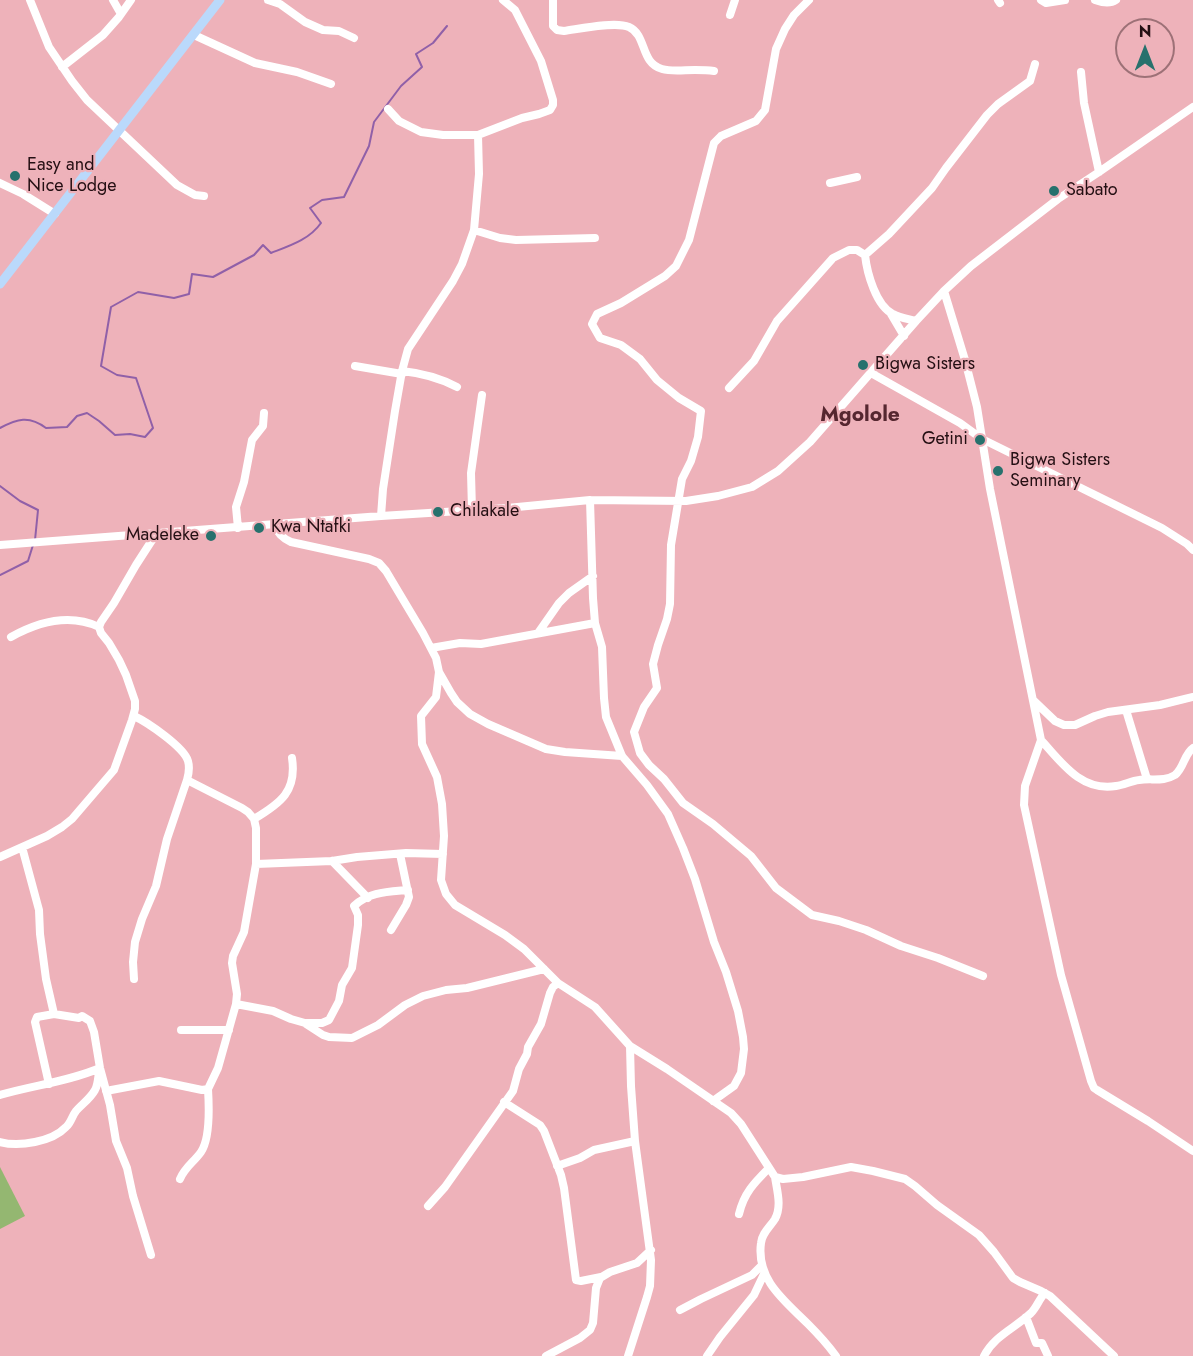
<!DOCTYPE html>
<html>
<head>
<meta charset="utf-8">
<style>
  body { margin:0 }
  #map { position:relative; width:1193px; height:1356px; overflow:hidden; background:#eeb2ba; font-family:Jost,sans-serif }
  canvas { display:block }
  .north { position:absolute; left:1115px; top:18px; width:60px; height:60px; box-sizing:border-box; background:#eeb2ba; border:2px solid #9d7177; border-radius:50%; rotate:0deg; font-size:16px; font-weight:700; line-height:24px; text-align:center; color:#240f13 }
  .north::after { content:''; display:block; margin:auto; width:21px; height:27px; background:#27716d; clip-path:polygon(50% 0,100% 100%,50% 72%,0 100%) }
</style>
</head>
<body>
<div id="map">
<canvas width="1193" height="1356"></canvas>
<div class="north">N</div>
</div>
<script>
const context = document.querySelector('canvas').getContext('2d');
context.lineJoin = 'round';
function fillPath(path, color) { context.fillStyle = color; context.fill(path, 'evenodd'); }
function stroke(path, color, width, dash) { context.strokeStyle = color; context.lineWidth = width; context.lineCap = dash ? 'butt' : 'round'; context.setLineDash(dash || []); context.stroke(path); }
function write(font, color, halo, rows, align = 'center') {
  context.font = font + ' Jost,sans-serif'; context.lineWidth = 4.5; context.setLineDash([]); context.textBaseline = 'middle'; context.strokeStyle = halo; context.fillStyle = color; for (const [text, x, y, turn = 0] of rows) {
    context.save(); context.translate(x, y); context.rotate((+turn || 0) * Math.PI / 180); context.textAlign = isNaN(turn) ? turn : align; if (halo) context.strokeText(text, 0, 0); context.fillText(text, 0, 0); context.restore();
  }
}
const green = new Path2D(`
  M0,1167L25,1216L0,1229Z`);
const stream = new Path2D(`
  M0,428C17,419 29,415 46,428L67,427L77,416L87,413L99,421L115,435L130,434L145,437L153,428L136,378L117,375L101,366L111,307L138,292L174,298L189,294L192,274L213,277L254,255L263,245L271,253C289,246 309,240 321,223L310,208L322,200L344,197L369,146L374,122L401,86L422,67L416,54L433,43L447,26
  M0,486L20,501L38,510L35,540
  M0,575L28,561L33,545`);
const minor = new Path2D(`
  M30,0L49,47L72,81L87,100L177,185L195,195L204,196
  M113,0L121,14
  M268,0L280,4L305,22L323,30L339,31L354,38
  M553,0V26L557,30L564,31C579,29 615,21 629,27C647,35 640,63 662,69C672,72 684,70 695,70C701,70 707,70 714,71
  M809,0L794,15L785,29L776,49L765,110L756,121L721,136L714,143L689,240L676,266L665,276L621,303L597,314L592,324L600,338L621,345L640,359L657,380L679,398L701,411L698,437L691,461L682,479L671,545L670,604L667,619L658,645L653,664L657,688L644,707L634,732L640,753L649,765L664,779L683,803L713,824L751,856L776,888L812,915L839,921L866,930L901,946L938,958L983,976
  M998,0L1000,3
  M1041,0L1046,3L1065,0
  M1095,0C1103,3 1110,4 1116,0
  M730,15L735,0
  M194,35L255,63L297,72L331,84
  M62,67L103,35L119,17L131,0
  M1081,72L1084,103L1099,172
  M388,109L399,121L421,132L443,135H478L522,118L539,114L550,110L553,105V100L541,61L515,10L503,0
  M0,183L23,194L55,214
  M830,183L857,177
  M474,230L500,238L516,240L595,238
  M865,255L889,234L932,188L946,168L987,115L998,104L1030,81L1035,64
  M865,255C867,273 876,306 893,314C900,318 909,319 916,321
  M944,291L965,360L977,407L990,489L1041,740L1025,786L1024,805L1061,975L1091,1081L1094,1088L1097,1090L1148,1121L1193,1151
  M891,314L904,336
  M355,366L402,374
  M402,371C421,373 440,378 457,387
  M871,373L960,423L982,439L1162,528L1187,544L1193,550
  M729,388L754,361L777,321L833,258L849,250H857L865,255
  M590,500L593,598L595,623L602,647L604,698L606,717L622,756L647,785L668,814L683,848L695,879L714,942L726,972L738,1011L743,1037L744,1049L741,1073L734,1086L713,1101
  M472,510L471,473L482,395
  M381,516L383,489L395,411L402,371L408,349L453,281L462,264L474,230L479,174L478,135
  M274,525C278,533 282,538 291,542L369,559L379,563L386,571L423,633L436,658L439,672L436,697L421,716L422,744L437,777L442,804L444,836L441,880L446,894L455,905L505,935L524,949L558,983L595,1007L630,1046L667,1069L731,1113L741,1124L775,1177L783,1179L803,1177L851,1167L873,1171L905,1179L915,1186L937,1205L979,1235L994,1252L1013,1278L1020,1282L1041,1291L1050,1296L1114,1356
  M238,528L236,507L244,482L252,440L263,426L264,413
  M0,545L381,516L507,508L590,500L686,501L718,496L752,487L778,471L810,442L916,321L944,291L971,266L1058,199L1099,172L1193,107
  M538,633L559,603L569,593L593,576
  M11,637C38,622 69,613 99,627
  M431,648L460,643L481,644L595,623
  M439,672L451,693L457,702L470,714L488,724L546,749L565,752L622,756
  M1033,700L1055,721L1064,725H1075L1095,716L1108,712L1160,705L1193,697
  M1126,710L1147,779
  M1041,740C1061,762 1081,792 1116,786C1124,785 1131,781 1139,780C1151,778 1164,782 1175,775C1184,768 1184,754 1193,748
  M254,819C281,803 297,791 292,758
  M22,847L39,910L40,934L46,979L54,1014L79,1018L82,1016L90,1021L94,1032L100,1068L110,1105L116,1141L127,1168L133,1196L151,1255
  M0,857L47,836L62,827L72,819L114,770L132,720L135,709V701L126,675L119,660L109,643L101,633L99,627L101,622L114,603L136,565L156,534
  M332,861L368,898
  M256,864L332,861L357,857L406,853L443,854
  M391,930L406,905L409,897L400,854
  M134,979L133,962L135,942L142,919L156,886L167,839L187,780
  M236,1004L273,1011L291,1019L305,1023H322L329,1020L339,1001L342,985L352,968L358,925V915L354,906C369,892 387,892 408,890
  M306,1024L323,1035L329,1037L352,1038L378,1025L405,1005L423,996L446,990L467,988L544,969
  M181,1030H229
  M49,1084L35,1022L37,1017L54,1014
  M106,1091L159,1081L202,1090L208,1089L218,1068L236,1004L237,994L232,963L233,956L244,932L256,864V828L254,819L248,812L242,808L187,780C189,773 190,768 188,761C184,747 147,722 134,716
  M0,1095C34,1085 67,1082 100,1068
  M504,1102L540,1125L544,1131L561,1175L564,1188L576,1280L581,1281L601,1277
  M0,1142C19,1147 52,1142 66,1127C71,1123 72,1116 76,1111C82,1104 90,1099 95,1090C98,1085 98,1078 99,1072
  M557,1166L580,1158L594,1150L635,1141
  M775,1177C777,1191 782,1206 775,1219C770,1227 762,1233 761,1243C756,1280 785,1301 808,1324C818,1334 828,1345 836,1356
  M180,1179C185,1167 194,1162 201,1152C210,1139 209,1105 208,1089
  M428,1206L445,1187L513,1091L519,1069L527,1054L528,1047L541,1024L550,993L553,987L558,983
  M739,1214C744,1193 754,1183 769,1168
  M680,1310L701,1299L752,1275L762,1265
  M1026,1317L1036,1343H1042L1048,1356
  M546,1356L580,1338L590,1330L593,1323L596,1288L600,1278L610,1272L637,1263L651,1250
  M628,1356L647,1297L650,1286L651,1260L635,1141L631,1086L630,1046
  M707,1356L720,1337L754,1295L764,1274
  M984,1356C994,1336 1015,1328 1031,1313C1037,1307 1039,1299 1045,1293`);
const major = new Path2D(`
  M0,284L220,0`);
const markers = [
  [15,176,6,"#27716d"],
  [1054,191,6,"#27716d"],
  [863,365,6,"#27716d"],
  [980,440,6,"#27716d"],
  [998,471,6,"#27716d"],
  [438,512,6,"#27716d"],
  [259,528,6,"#27716d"],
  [211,536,6,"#27716d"]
];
const poiNames = [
  ["Easy and",27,166],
  ["Nice Lodge",27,187],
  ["Sabato",1066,191],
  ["Bigwa Sisters",875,365],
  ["Getini",968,440,"right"],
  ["Bigwa Sisters",1010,461],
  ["Seminary",1010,482],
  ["Chilakale",450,512],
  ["Kwa Ntafki",271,528],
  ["Madeleke",199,536,"right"]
];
const quarterNames = [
  ["Mgolole",860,416]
];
fillPath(green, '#94b771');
stroke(stream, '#9060a8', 2);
stroke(minor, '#fff', 8);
stroke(major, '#bad9fb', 9);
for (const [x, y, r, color] of markers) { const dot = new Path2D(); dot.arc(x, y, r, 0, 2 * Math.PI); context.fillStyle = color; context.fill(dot); stroke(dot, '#eeb2ba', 2); }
write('18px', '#240f13', '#eeb2ba', poiNames, 'left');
write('bold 21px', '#562730', '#eeb2ba', quarterNames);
</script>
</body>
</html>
